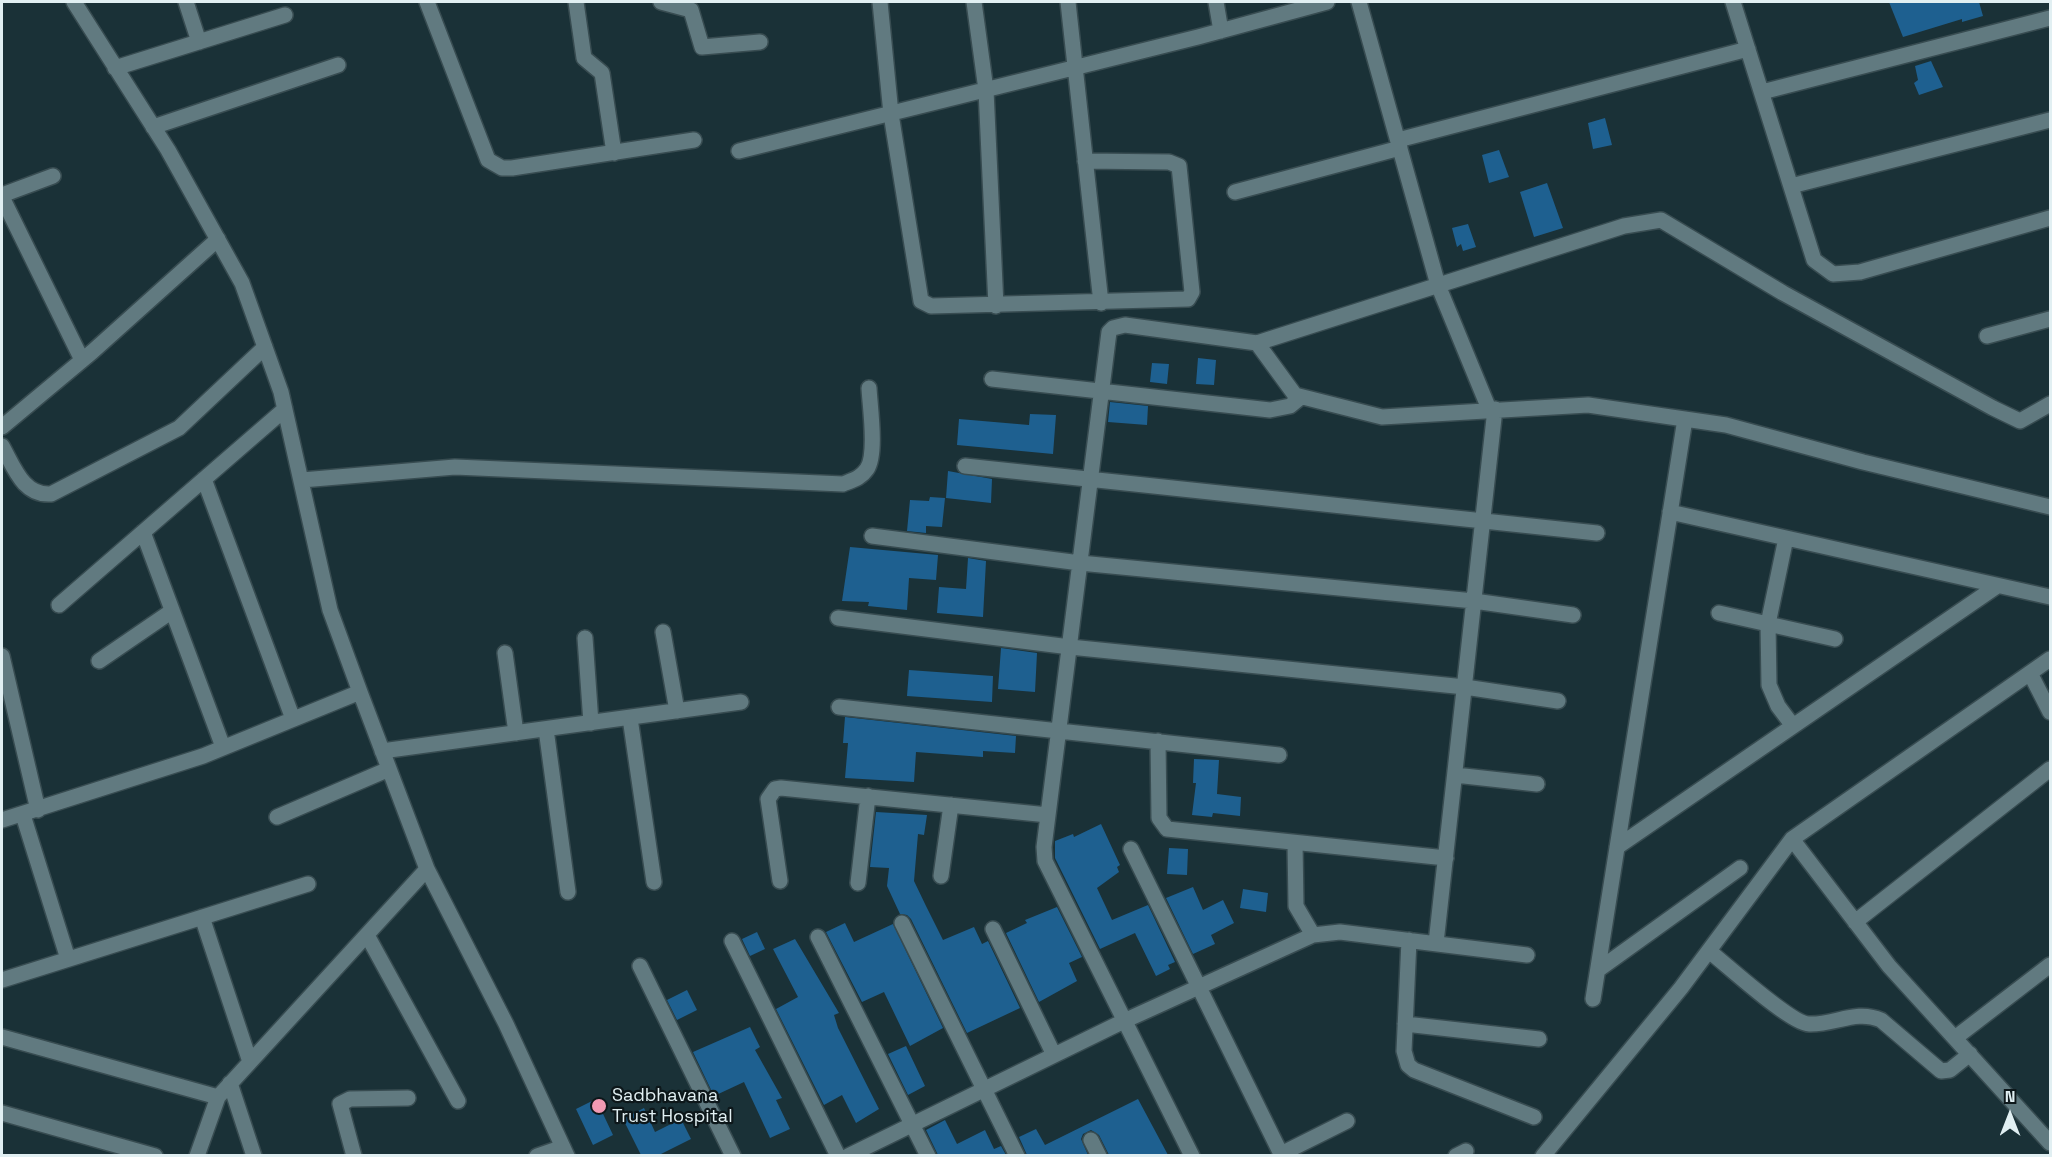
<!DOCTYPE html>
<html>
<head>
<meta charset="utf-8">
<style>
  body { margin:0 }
  #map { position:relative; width:2052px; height:1157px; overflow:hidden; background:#1a3137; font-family:"Space Grotesk",sans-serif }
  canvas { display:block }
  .frame { position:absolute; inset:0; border:3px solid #e1eff2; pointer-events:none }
  .north { position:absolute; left:1980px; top:1085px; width:60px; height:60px; -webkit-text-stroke:4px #0d171a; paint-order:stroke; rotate:0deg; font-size:16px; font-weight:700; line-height:24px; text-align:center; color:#e1eff2 }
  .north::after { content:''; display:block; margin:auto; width:21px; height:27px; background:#e1eff2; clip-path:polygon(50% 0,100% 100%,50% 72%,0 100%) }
</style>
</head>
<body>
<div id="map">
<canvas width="2052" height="1157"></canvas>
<div class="frame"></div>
<div class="north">N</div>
</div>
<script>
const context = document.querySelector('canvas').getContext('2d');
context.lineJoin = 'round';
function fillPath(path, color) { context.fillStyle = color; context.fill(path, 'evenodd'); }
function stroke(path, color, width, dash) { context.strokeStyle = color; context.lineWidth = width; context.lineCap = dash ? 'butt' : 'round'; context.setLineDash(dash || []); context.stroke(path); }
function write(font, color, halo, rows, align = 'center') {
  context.font = font + ' "Space Grotesk",sans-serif'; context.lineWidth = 4.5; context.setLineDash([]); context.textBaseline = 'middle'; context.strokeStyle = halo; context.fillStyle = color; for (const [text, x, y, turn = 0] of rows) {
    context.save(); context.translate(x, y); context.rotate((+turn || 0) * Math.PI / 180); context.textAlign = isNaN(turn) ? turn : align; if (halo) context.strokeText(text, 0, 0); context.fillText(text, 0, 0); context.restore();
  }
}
const building = new Path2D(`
  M1889,2H1979L1983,16L1962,22V19L1903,37Z
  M1931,61L1943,87L1919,95L1914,83L1918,80L1915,66Z
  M1605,118L1612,145L1593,149L1588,123Z
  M1499,150L1509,177L1489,183L1482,155Z
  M1547,183L1563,228L1534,237L1520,192Z
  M1468,224L1476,247L1463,251L1461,244L1457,247L1452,228Z
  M1198,358L1216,360L1214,385L1196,384Z
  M1152,363L1169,364L1167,384L1150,382Z
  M1110,402L1148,406L1147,425L1108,422Z
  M1030,414L1056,415L1053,454L957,445L959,419L1029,425Z
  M948,471L992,479L991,503L946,498Z
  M930,497L945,498L942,527L926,526V533L907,531L910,500L929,501Z
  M850,547L938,555L936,580L909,578L907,610L868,606L869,602L842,601Z
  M968,558L986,561L983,617L937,613L939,587L966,589Z
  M1001,648L1037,653L1035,692L998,689Z
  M909,670L993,676L992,702L907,696Z
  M845,717L1016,736L1015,753L983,751V757L916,752L914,782L845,778L848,743H843Z
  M1194,759L1219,760L1217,794L1241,797L1240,816L1213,813L1212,817L1192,815L1196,783H1193Z
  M876,812L927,815L924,835L918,834L914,881L926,906L943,940L974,927L982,944L988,941L1020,1008L967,1033L911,919L907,915L900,914L887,886L889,868L870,867Z
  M1101,824L1120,865L1117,867L1119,872L1097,888L1112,920L1148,905L1175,962L1168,965L1170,969L1156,976L1135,933L1100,949L1055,858V841L1073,834L1074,837Z
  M1169,848L1188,849L1187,875L1167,874Z
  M1193,887L1203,910L1223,900L1234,923L1211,935L1215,944L1193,954L1166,898Z
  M1243,889L1268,893L1266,912L1240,908Z
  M1057,907L1082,957L1069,963L1077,981L1039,1002L1006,933L1027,923L1025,920Z
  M845,923L854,942L893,924L943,1028L910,1046L884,992L862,1002L826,932Z
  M757,932L765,949L750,956L742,939Z
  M795,939L839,1013L834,1015L838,1028L879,1109L856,1123L842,1095L824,1105L776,1009L798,997L773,949Z
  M687,990L697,1010L677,1020L667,1000Z
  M750,1027L760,1047L755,1050L782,1098L776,1100L790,1129L770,1138L744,1082L714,1096L693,1052Z
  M906,1046L925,1086L908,1095L888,1054Z
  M596,1099L613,1135L593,1145L576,1109Z
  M1138,1099L1168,1155H1109L1099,1135L1091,1130L1083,1134L1081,1139L1088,1155H1027L1019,1137L1036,1129L1045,1145Z
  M644,1108L655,1132L681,1119L691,1139L659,1155H641L623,1119Z
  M945,1120L957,1144L985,1130L994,1149L1001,1146L1006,1155H938L926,1130Z`);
const minor = new Path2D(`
  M74,2L168,150L242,283L281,392L330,610L360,692L427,869L506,1024L567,1156
  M186,2L199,42
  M427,2L488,160L502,168H512L694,140
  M576,2L584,58L602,73L614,153
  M661,2L691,10L702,47L760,42
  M880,2L891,114L921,301L931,306L1188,299L1192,292L1179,166L1169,162L1085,161
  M974,2L986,90L996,306
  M1068,2L1101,303
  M1216,2L1221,31
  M1359,2L1438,285L1489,409
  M1733,2L1814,260L1833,274L1860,272L2050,218
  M115,68L285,15
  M1762,92L2050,18
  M153,127L338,65
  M1398,140L1748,49
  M739,151L1198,37L1327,2
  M1791,186L2050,120
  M1235,192L1400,148
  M2,195L53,176
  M2,197L82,360
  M1987,336L2050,319
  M1257,343L1295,395L1382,417L1588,405L1726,425L1863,462L2050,507
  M992,379L1270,410L1290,406L1301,397
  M2,427L92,352L218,239
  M2,446C14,467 23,496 51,494L179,428L265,347
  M965,466L1597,533
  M204,479L293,719
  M302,480L455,467L843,484C853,480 861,478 867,469C877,454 870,407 869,388
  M1670,512L2050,597
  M143,532L223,747
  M872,536L1080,563L1474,601L1573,615
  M1786,538L1768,624L1769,685L1778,706L1793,726
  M59,605L285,409
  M1719,613L1835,639
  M838,618L1070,647L1465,687L1558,701
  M663,632L677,711
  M585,638L591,723
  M505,653L516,733
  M2,656L38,810
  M99,661L172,611
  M2030,673L2050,712
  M839,707L1279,755
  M630,718L654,882
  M546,729L568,892
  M1158,741L1159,818L1167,829L1446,858
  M382,751L741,702
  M1455,775L1537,784
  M23,815L68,959
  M277,817L389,769
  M2,820L203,756L360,692
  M1792,839L1889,966L2050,1143
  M1295,843L1296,906L1313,935
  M1617,847L1997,586
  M1131,849L1282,1156
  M941,876L951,805
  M780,881L768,799L775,789L781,788L1048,815
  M858,883L868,796
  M202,917L250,1062
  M1855,922L2050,769
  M902,923L1017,1156
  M993,929L1054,1055
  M367,935L458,1101
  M818,937L928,1156
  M1409,940L1404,1051L1408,1065L1414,1070L1534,1117
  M732,941L838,1156
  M1436,943L1495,409
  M1709,951C1727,965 1791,1024 1809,1024C1835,1025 1856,1009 1881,1020L1941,1071L1950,1070L1970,1054
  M640,966L733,1156
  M1598,970L1740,868
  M2,980L308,884
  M1593,999L1685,419
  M1405,1024L1539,1039
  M2,1037L218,1097L427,869
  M1955,1038L2050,965
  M230,1083L254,1156
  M2,1113L155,1156
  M1091,1140L1099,1156
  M1281,1154L1347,1121
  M197,1156L218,1097
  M354,1156L340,1104L350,1099L408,1098
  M537,1156L563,1147
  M848,1156L1124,1021L1313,935L1340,932L1527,955
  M1192,1156L1045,861L1044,847L1109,332L1113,328L1125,325L1257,343L1624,226L1661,220L1783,293L1993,408L2020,421L2050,404
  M1456,1156L1466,1151
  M1543,1156L1681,988L1792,839L2050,659`);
const markers = [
  [599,1106,8,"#f19ab4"]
];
const poiNames = [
  ["Sadbhavana",612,1096],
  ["Trust Hospital",612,1117]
];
fillPath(building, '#1e6090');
stroke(minor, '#384c51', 18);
stroke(minor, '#617a80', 15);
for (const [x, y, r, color] of markers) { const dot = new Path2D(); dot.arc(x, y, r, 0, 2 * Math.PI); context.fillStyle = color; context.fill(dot); stroke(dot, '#0d171a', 2); }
write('18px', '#e1eff2', '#0d171a', poiNames, 'left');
</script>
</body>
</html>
